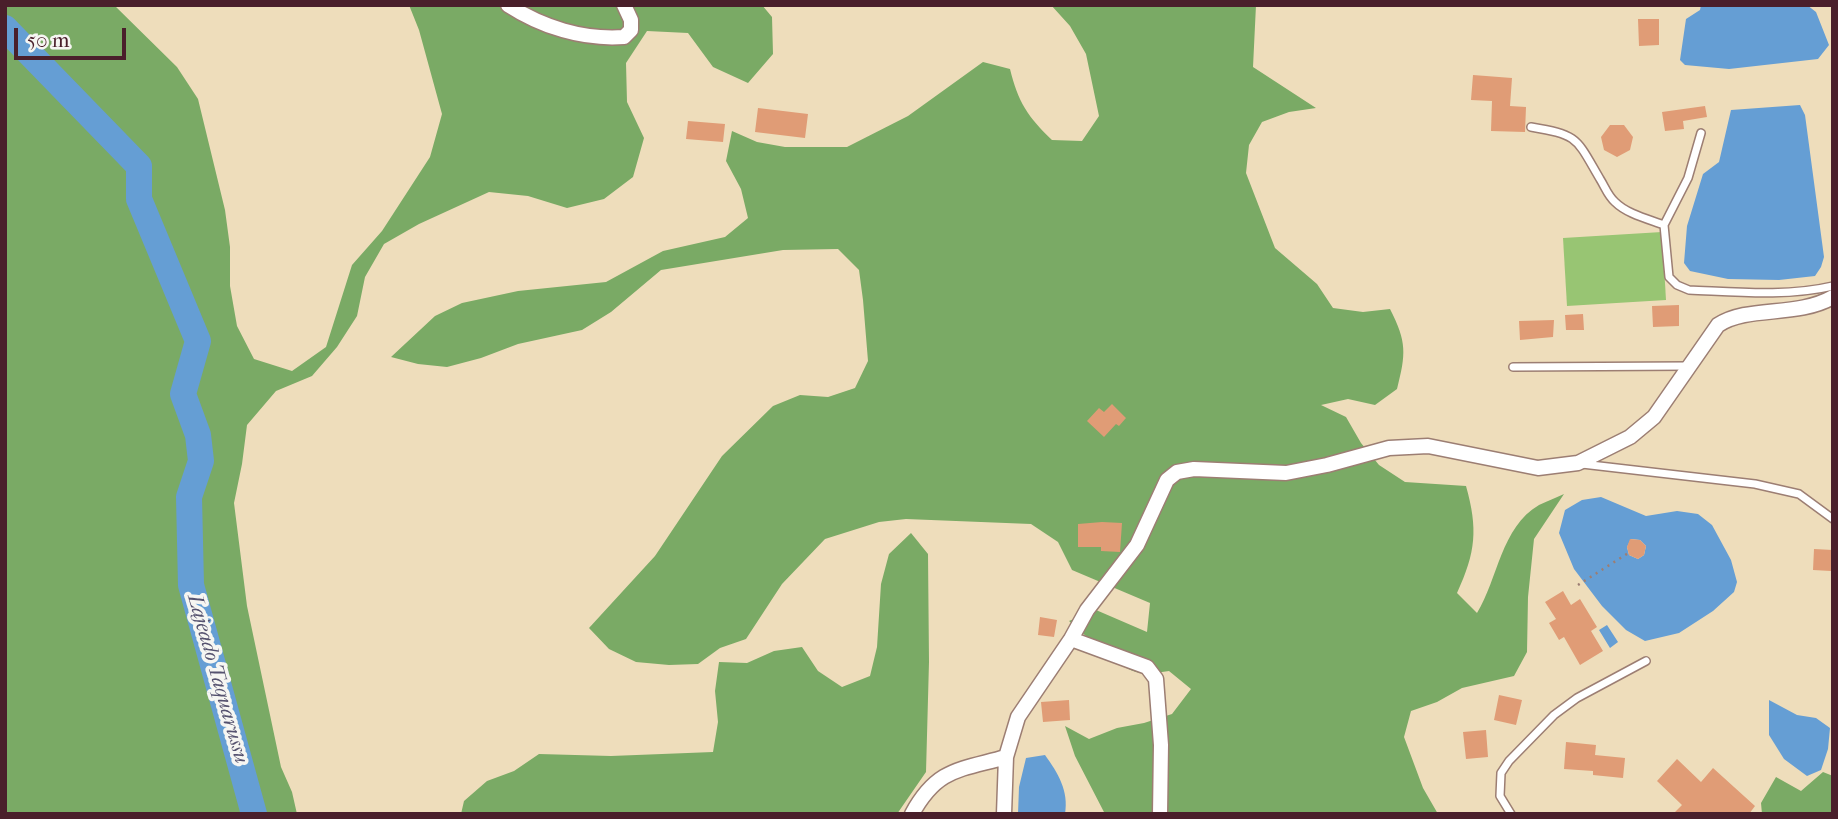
<!DOCTYPE html>
<html>
<head>
<meta charset="utf-8">
<style>
  body { margin:0 }
  #map { position:relative; width:1838px; height:819px; overflow:hidden; background:#edb; font-family:"IM FELL French Canon",serif }
  canvas { display:block }
  .frame { position:absolute; inset:0; border:7px solid #4a1f2b; pointer-events:none }
  .scale { position:absolute; left:14px; top:28px; width:112px; height:32px; box-sizing:border-box; border:4px solid #4a1f2b; border-top:0; padding-left:9px; font-size:21px; line-height:24px; white-space:nowrap; color:#4a1f2b; -webkit-text-stroke:5px #f6f6f2; paint-order:stroke }
</style>
</head>
<body>
<div id="map">
<canvas width="1838" height="819"></canvas>
<div class="frame"></div>
<div class="scale">50 m</div>
</div>
<script>
const context = document.querySelector('canvas').getContext('2d');
context.lineJoin = 'round';
function fillPath(path, color) { context.fillStyle = color; context.fill(path, 'evenodd'); }
function stroke(path, color, width, dash) { context.strokeStyle = color; context.lineWidth = width; context.lineCap = dash ? 'butt' : 'round'; context.setLineDash(dash || []); context.stroke(path); }
function write(font, color, halo, rows, align = 'center') {
  context.font = font + ' "IM FELL French Canon",serif'; context.lineWidth = 7; context.setLineDash([]); context.textBaseline = 'middle'; context.strokeStyle = halo; context.fillStyle = color; for (const [text, x, y, turn = 0] of rows) {
    context.save(); context.translate(x, y); context.rotate((+turn || 0) * Math.PI / 180); context.textAlign = isNaN(turn) ? turn : align; if (halo) context.strokeText(text, 0, 0); context.fillText(text, 0, 0); context.restore();
  }
}
const green = new Path2D(`
  M1662,232L1666,300L1567,306L1563,238Z`);
const forest = new Path2D(`
  M5,5H114L177,67L198,99L225,210L230,247V286L237,326L254,359L292,371L326,347L352,265L382,231L430,157L442,114L419,30L409,5H762L772,17L773,54L748,83L713,67L688,33L647,31L626,63L627,102L644,138L633,177L604,199L567,208L528,196L489,192L419,224L384,244L365,277L357,316L337,347L312,376L276,391L247,425L242,464L234,503L247,606L281,767L292,792L297,814H5Z
  M1051,5H1256L1253,67L1316,108L1289,112L1262,122L1249,145L1246,173L1275,248L1317,284L1333,308L1363,312L1390,309C1407,342 1406,354 1397,389L1375,405L1348,399L1321,405L1346,417L1361,443L1379,465L1405,482L1466,486C1478,529 1476,552 1457,593L1477,613C1498,579 1501,527 1539,505C1547,501 1556,498 1564,494L1534,539L1528,597L1527,652L1514,676L1462,688L1437,702L1411,711L1404,737L1423,788L1438,814H1105L1075,756L1065,726L1089,739L1117,728L1144,723L1172,714L1191,689L1169,671C1160,672 1149,675 1141,673C1115,669 1089,637 1069,621L1096,610L1147,632L1150,603L1072,570L1058,542L1031,524L906,519L879,522L825,539L782,584L746,639L720,648L698,664L669,665L636,662L609,649L589,628L655,556L722,456L773,406L800,395L828,397L855,388L868,361L863,300L859,270L838,249L783,250L661,270L611,312L582,330L518,344L481,358L447,367L418,364L391,357L435,316L462,303L518,291L606,282L663,251L725,237L748,218L741,189L726,161L732,131L757,142L785,147H847L908,116L983,62L1010,69C1018,102 1028,117 1052,140L1082,141L1099,116L1086,54L1070,26Z
  M911,533L928,554L929,662L926,772L897,814H461L464,801L487,781L514,771L539,754L611,756L713,752L718,722L715,691L719,662L747,663L774,651L802,647L818,671L842,687L870,676L877,647L881,584L889,554Z
  M1823,772L1833,776V814H1762L1761,803L1776,777L1801,791Z`);
const water = new Path2D(`
  M1701,5H1807L1816,12L1829,45L1818,59L1729,69L1685,65L1680,60L1686,19L1700,10Z
  M1800,105L1805,115L1824,257L1821,267L1815,276L1779,280L1728,279L1690,271L1684,263L1687,226L1703,174L1719,162L1731,110Z
  M1601,497L1646,516L1677,511L1698,514L1712,525L1731,560L1737,582L1734,592L1713,611L1679,633L1645,641L1626,630L1602,606L1574,569L1559,533L1565,510L1582,500ZM1631,539L1640,540L1646,546L1644,555L1638,559L1629,555L1627,547Z
  M1607,625L1618,642L1610,648L1599,630Z
  M1769,700L1797,715L1816,718L1830,728L1828,749L1821,770L1807,776L1784,759L1769,735Z
  M1045,755C1058,773 1069,791 1065,814H1018L1019,787L1026,758Z`);
const river = new Path2D(`
  M5,28L139,166V199L198,341L183,394L198,435L201,461L189,497L191,585L254,814`);
const building = new Path2D(`
  M1638,19H1659V45L1639,46Z
  M1473,75L1512,78L1510,106L1526,107L1525,132L1491,131L1492,101L1471,100Z
  M1705,106L1707,117L1683,121L1684,129L1665,131L1662,112Z
  M758,108L808,114L805,138L755,132Z
  M688,121L725,124L723,142L686,139Z
  M1610,125H1624L1633,137L1630,150L1617,157L1604,150L1601,137Z
  M1679,305V326L1653,327L1652,306Z
  M1583,314L1584,330H1566L1565,315Z
  M1554,320L1553,337L1520,340L1519,321Z
  M1112,404L1126,418L1119,426L1116,424L1104,437L1087,421L1099,408L1104,412Z
  M1102,522L1122,523L1120,552L1101,551V547H1078V524Z
  M1630,539L1640,540L1646,546L1644,555L1638,559L1629,555L1627,547Z
  M1814,549L1833,550L1831,571L1813,570Z
  M1563,591L1571,605L1580,599L1597,627L1591,631L1603,651L1580,665L1564,637L1559,640L1549,623L1556,619L1545,602Z
  M1040,617L1057,620L1054,637L1038,635Z
  M1499,695L1522,700L1516,725L1494,720Z
  M1069,700L1070,720L1043,722L1041,702Z
  M1486,730L1488,757L1466,759L1463,732Z
  M1566,742L1596,745L1595,755L1625,758L1623,778L1593,775V771L1564,769Z
  M1677,759L1701,782L1713,768L1755,806L1749,814H1673L1682,805L1657,781Z`);
const path = new Path2D(`
  M1578,585L1630,552`);
const lane = new Path2D(`
  M1531,127C1579,135 1576,138 1600,179C1605,187 1608,196 1615,202C1627,214 1648,219 1664,225L1669,277L1677,285L1689,290C1737,292 1786,297 1833,286
  M1664,225L1688,178L1701,133
  M1513,367L1689,366
  M1582,464L1755,484L1799,494L1833,519
  M1511,814L1500,796L1501,773L1509,761L1554,715L1577,698L1646,661`);
const street = new Path2D(`
  M508,5C542,27 583,40 624,37L631,30V20L624,5
  M1071,639L1147,667L1156,679L1161,745L1160,814
  M912,814C937,768 960,770 1006,757
  M1004,814L1006,757L1018,717L1071,639L1087,610L1137,545L1167,480L1177,472L1194,469L1286,473L1327,465L1389,448L1428,446L1538,468L1578,463L1630,437L1654,417L1718,325C1749,305 1796,318 1833,297`);
const waterNames = [
  ["Lajeado Taquarussu",217,679,74]
];
fillPath(green, '#98c573');
fillPath(forest, '#7aaa65');
fillPath(water, '#659ed4');
stroke(river, '#659ed4', 26);
fillPath(building, '#e09c76');
stroke(lane, '#9c7e73', 10);
stroke(street, '#9c7e73', 17);
stroke(path, '#9c7e73', 2.5, [2, 5]);
stroke(lane, '#fff', 7);
stroke(street, '#fff', 14);
write('italic 21px', '#55526f', '#f6f6f2', waterNames);
</script>
</body>
</html>
